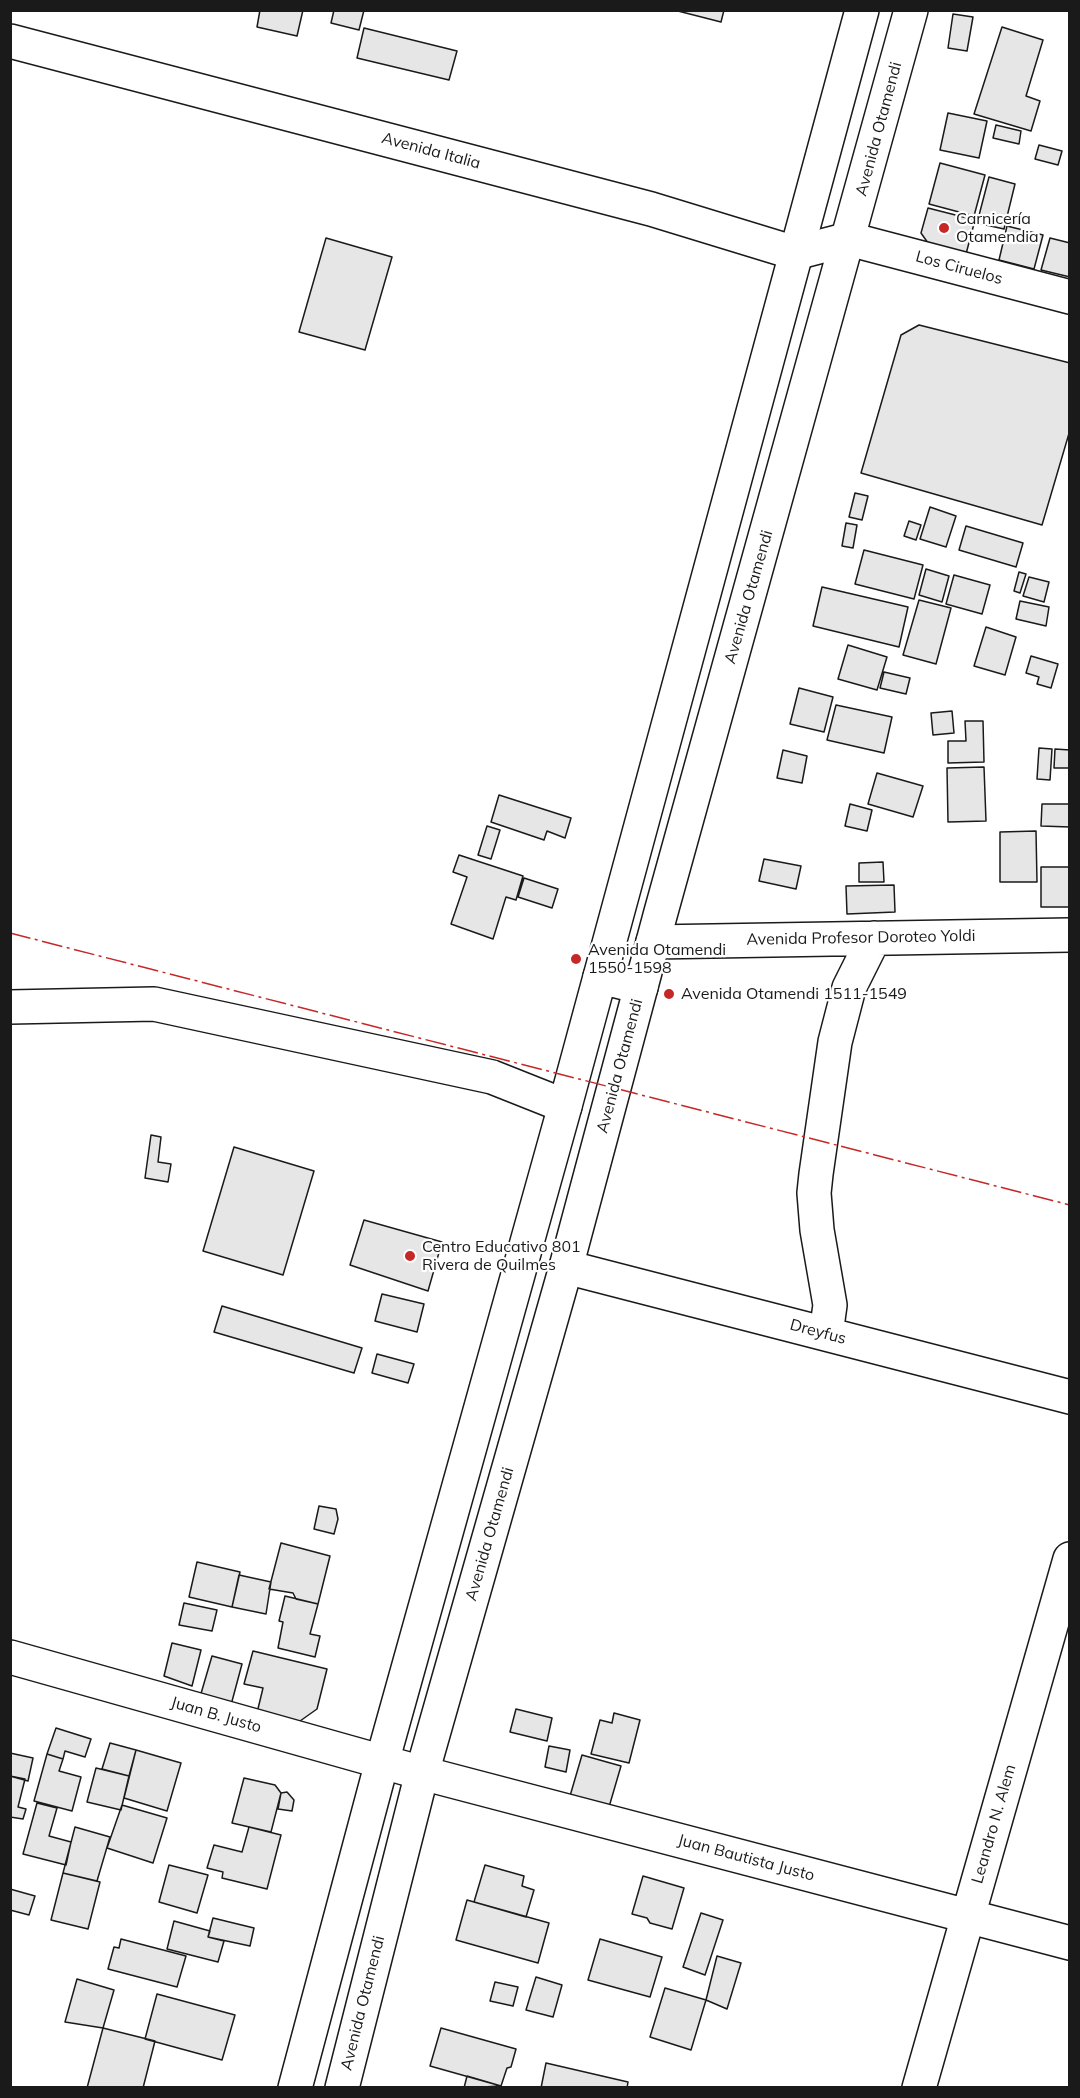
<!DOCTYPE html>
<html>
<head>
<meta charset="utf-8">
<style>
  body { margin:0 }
  #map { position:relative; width:1080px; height:2098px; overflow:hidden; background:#fff; font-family:Mulish,sans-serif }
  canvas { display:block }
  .frame { position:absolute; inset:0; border:12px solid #1a1a1a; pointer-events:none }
</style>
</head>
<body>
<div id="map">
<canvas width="1080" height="2098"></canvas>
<div class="frame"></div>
</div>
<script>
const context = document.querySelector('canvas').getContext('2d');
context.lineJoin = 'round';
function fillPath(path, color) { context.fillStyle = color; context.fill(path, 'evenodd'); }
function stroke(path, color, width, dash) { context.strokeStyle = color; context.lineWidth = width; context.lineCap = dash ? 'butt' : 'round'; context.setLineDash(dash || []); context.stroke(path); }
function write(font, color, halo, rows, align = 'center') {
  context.font = font + ' Mulish,sans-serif'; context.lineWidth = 4.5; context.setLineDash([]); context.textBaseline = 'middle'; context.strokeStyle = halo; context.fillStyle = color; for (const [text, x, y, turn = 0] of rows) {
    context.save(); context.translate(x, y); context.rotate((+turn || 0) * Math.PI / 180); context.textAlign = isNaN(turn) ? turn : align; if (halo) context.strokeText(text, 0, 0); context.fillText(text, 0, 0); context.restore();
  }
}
const building = new Path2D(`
  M260,10H303L297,36L257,27Z
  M334,10H364L359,30L331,23Z
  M674,10H724L721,22Z
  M953,14L973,17L967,51L948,48Z
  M1002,27L1043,40L1026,96L1040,101L1031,131L974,114Z
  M364,28L457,51L449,80L357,58Z
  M948,113L987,121L979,158L940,150Z
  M996,125L1021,131L1019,144L993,138Z
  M1039,145L1062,151L1058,165L1035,159Z
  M940,163L985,175L974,216L929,204Z
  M989,177L1015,184L1004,229L977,223Z
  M928,208L975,220L966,254L928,243L921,233Z
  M1007,226L1043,235L1034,269L999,260Z
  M326,238L392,257L365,350L299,332Z
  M1050,238L1070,243V277L1041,270Z
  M919,325L1070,363V430L1042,525L861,473L901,335Z
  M855,493L868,496L862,520L849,517Z
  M930,507L956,516L946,547L920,539Z
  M909,521L921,525L916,540L904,536Z
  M846,523L857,525L853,548L842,546Z
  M966,526L1023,543L1016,567L959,550Z
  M864,550L923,565L914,599L855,584Z
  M926,569L949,576L942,602L919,595Z
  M1019,572L1026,574L1020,593L1014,591Z
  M954,575L990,585L982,614L946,604Z
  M1029,577L1049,582L1044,602L1023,596Z
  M822,587L908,607L899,647L813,626Z
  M919,600L951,608L936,664L903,655Z
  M1020,601L1049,607L1046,626L1016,619Z
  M986,627L1016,637L1005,675L974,666Z
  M848,645L887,657L877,690L838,679Z
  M1031,656L1058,664L1051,688L1037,684L1039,677L1026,673Z
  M884,672L910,678L906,694L880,688Z
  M799,688L833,697L824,732L790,724Z
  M836,705L892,717L884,753L827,740Z
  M952,711L954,733L933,735L931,713Z
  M965,721H983L984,762L948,763V741H966Z
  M1039,748L1052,749L1050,780L1037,779Z
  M1055,749L1070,750V768H1054Z
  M783,750L807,756L802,783L777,778Z
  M984,767L986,821L948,822L947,768Z
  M877,773L923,786L913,817L868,804Z
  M499,795L571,818L565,838L547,831L544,840L491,822Z
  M850,804L872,810L867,831L845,826Z
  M1042,804H1070V827L1041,826Z
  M487,826L500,830L491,859L478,855Z
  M1036,831L1037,882H1000V832Z
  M459,855L523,876L516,900L506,897L493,939L451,924L467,877L453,872Z
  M764,859L801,866L796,889L759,881Z
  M883,862L884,882H859V863Z
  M1041,867H1070V907H1041Z
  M524,878L558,889L552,908L518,897Z
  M894,885L895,912L847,914L846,886Z
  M151,1135L161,1137L158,1162L171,1164L168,1182L145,1178Z
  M234,1147L314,1171L283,1275L203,1251Z
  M364,1220L442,1242L428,1291L350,1265Z
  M382,1294L424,1304L417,1332L375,1321Z
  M222,1306L362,1348L354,1373L214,1332Z
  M377,1354L414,1364L408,1383L372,1373Z
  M319,1506L336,1509L338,1519L334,1534L314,1529Z
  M281,1543L330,1556L318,1604L296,1599L293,1593L269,1589Z
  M197,1562L240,1572L232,1607L189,1597Z
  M239,1575L271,1582L266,1614L232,1607Z
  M285,1596L318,1604L310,1634L320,1636L315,1657L278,1648L283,1622L279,1621Z
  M184,1603L217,1610L212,1631L179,1625Z
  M172,1643L201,1650L192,1686L164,1676Z
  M253,1651L327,1669L317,1709L293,1726L256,1717L263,1688L244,1684Z
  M212,1656L242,1664L231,1705L200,1697Z
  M516,1709L552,1718L547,1741L510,1732Z
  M614,1713L640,1720L629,1763L591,1754L600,1720L612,1723Z
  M56,1728L91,1739L85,1757L65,1751L63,1759L47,1754Z
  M110,1743L136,1750L129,1776L102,1769Z
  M549,1746L570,1750L566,1772L545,1767Z
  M136,1750L181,1763L167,1811L124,1798Z
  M10,1753L33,1758L28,1781L10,1776Z
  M47,1754L63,1759L59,1771L81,1777L72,1811L34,1801Z
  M582,1755L621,1766L609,1807L570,1796Z
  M96,1768L129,1776L121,1810L87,1802Z
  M10,1776L25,1779L18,1807L26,1809L23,1819L10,1817Z
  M244,1778L275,1785L281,1793L271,1832L232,1823Z
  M287,1792L294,1800L292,1811L278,1809L281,1793Z
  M37,1803L57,1808L49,1836L71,1842L66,1865L23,1854Z
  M122,1805L167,1818L153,1863L107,1848Z
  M75,1827L110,1837L97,1881L63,1873Z
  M249,1827L281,1835L267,1889L222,1878L223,1872L207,1868L214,1845L242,1852Z
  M169,1865L208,1875L197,1913L159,1902Z
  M485,1865L524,1876L522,1886L534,1890L526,1917L474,1902Z
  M63,1873L100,1882L88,1929L51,1920Z
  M643,1876L684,1888L672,1929L650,1923L647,1918L632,1914Z
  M10,1889L35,1896L29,1915L10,1910Z
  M467,1900L549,1923L538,1963L456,1940Z
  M701,1913L723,1920L705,1975L683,1967Z
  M213,1918L254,1928L250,1946L208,1937Z
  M174,1921L210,1931L208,1937L224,1941L218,1962L167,1949Z
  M121,1939L186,1956L177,1987L108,1969L114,1947L119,1948Z
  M600,1939L662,1957L650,1997L588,1980Z
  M717,1956L741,1963L727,2009L706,2000Z
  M536,1977L562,1985L553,2017L526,2010Z
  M77,1979L114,1990L103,2028L65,2022Z
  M495,1982L518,1987L513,2006L490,2001Z
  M665,1988L706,2000L691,2050L650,2037Z
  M157,1994L235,2015L222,2060L145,2039Z
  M103,2028L155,2041L143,2088H87Z
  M441,2028L516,2049L511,2067L507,2068L501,2086L430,2066Z
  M546,2063L628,2082L627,2088H541Z
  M467,2076L501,2086L464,2088Z`);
const minor = new Path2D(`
  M10,41L651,209L795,253L849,239L1070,297
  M653,942L1070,935
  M600,977L641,987
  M10,1007L154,1004L492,1077L565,1106
  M566,1267L1070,1397
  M826,1334L830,1305L817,1230L814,1193L816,1174L835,1042L849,988L874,938
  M10,1657L422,1773L1070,1943
  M919,2088L1070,1559`);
const major = new Path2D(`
  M295,2088L382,1762L565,1106L862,10
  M342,2088L422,1773L566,1267L661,912L911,10`);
const power = new Path2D(`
  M10,933L1070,1205`);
const markers = [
  [944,228,6,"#c62828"],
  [576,959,6,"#c62828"],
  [669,994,6,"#c62828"],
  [410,1256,6,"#c62828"]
];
const streetNames = [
  ["Avenida Otamendi",879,129,-75],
  ["Avenida Italia",431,151,15],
  ["Los Ciruelos",959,268,15],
  ["Avenida Otamendi",749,597,-74],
  ["Avenida Profesor Doroteo Yoldi",861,938,-1],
  ["Avenida Otamendi",620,1066,-75],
  ["Dreyfus",818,1332,15],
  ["Avenida Otamendi",490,1534,-74],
  ["Juan B. Justo",216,1715,16],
  ["Leandro N. Alem",994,1824,-74],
  ["Juan Bautista Justo",746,1858,15],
  ["Avenida Otamendi",363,2003,-76]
];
const poiNames = [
  ["Carnicería",956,219],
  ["Otamendia",956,237],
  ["Avenida Otamendi",588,950],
  ["1550-1598",588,968],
  ["Avenida Otamendi 1511-1549",681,994],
  ["Centro Educativo 801",422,1247],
  ["Rivera de Quilmes",422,1265]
];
fillPath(building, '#e6e6e6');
stroke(building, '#1a1a1a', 1.5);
stroke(minor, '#1a1a1a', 36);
stroke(major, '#1a1a1a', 36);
stroke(minor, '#fff', 33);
stroke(major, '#fff', 33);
stroke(power, '#c62828', 1.5, [21, 4.5, 3, 4.5]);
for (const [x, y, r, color] of markers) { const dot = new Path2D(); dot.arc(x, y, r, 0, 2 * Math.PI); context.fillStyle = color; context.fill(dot); stroke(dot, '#fff', 2); }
write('16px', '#1a1a1a', '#fff', streetNames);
write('16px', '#1a1a1a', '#fff', poiNames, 'left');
</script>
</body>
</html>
